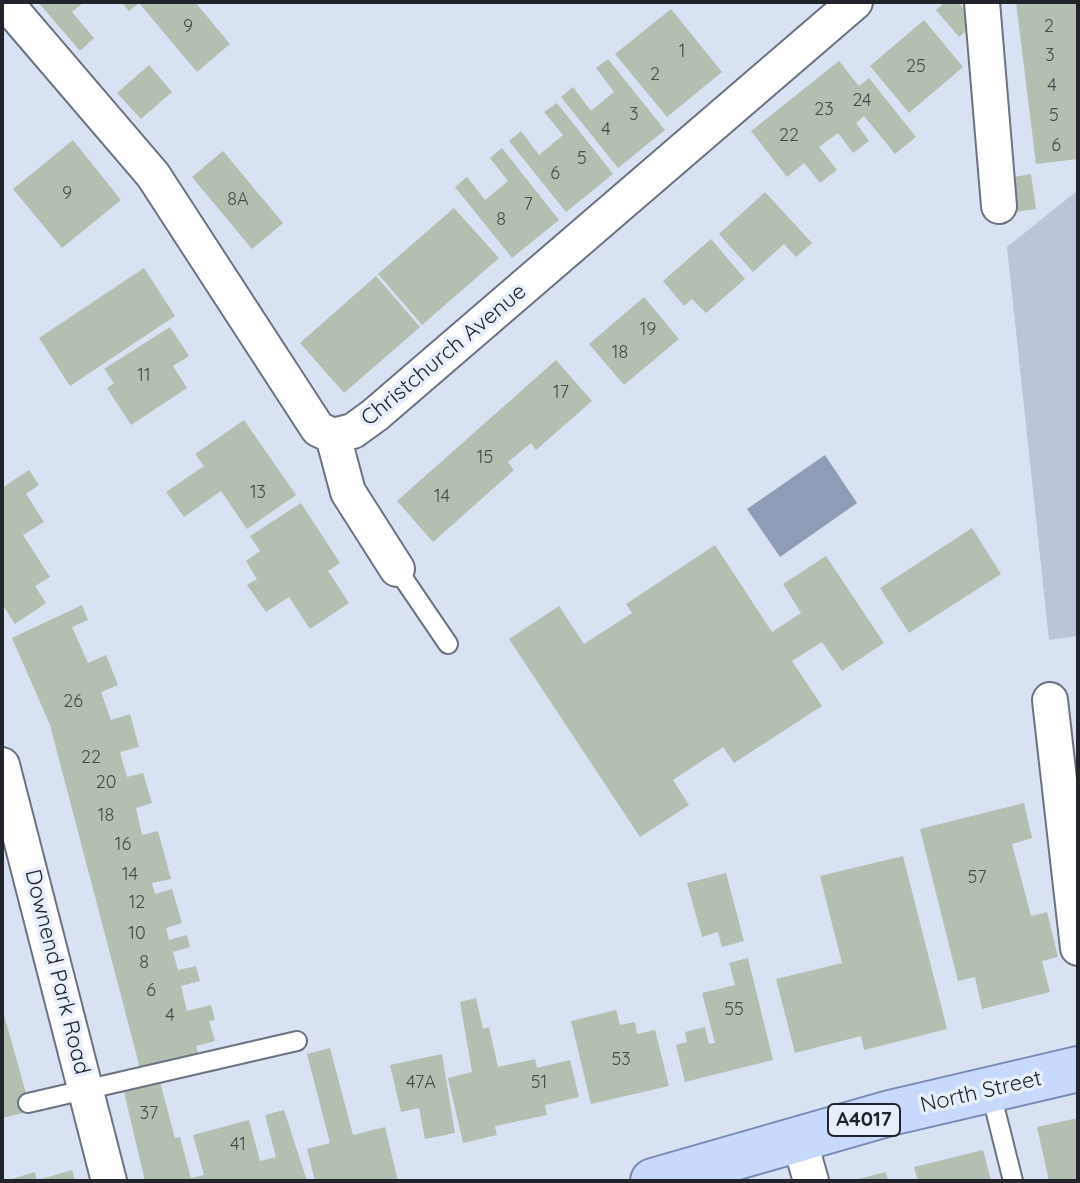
<!DOCTYPE html>
<html>
<head>
<meta charset="utf-8">
<style>
  body { margin:0 }
  #map { position:relative; width:1080px; height:1183px; overflow:hidden; background:#d9e2f2; font-family:Quicksand,sans-serif }
  canvas { display:block }
  .frame { position:absolute; inset:0; border:4px solid #21242a; pointer-events:none }
</style>
</head>
<body>
<div id="map">
<canvas width="1080" height="1183"></canvas>
<div class="frame"></div>
</div>
<script>
const context = document.querySelector('canvas').getContext('2d');
context.lineJoin = 'round';
function fillPath(path, color) { context.fillStyle = color; context.fill(path, 'evenodd'); }
function stroke(path, color, width, dash) { context.strokeStyle = color; context.lineWidth = width; context.lineCap = dash ? 'butt' : 'round'; context.setLineDash(dash || []); context.stroke(path); }
function write(font, color, halo, rows, align = 'center') {
  context.font = font + ' Quicksand,sans-serif'; context.lineWidth = 7; context.setLineDash([]); context.textBaseline = 'middle'; context.strokeStyle = halo; context.fillStyle = color; for (const [text, x, y, turn = 0] of rows) {
    context.save(); context.translate(x, y); context.rotate((+turn || 0) * Math.PI / 180); context.textAlign = isNaN(turn) ? turn : align; if (halo) context.strokeText(text, 0, 0); context.fillText(text, 0, 0); context.restore();
  }
}
const green = new Path2D(`
  M1078,190V636L1049,640L1007,247Z`);
const water = new Path2D(`
  M825,455L857,503L780,557L747,509Z`);
const building = new Path2D(`
  M38,2H84L72,12L94,38L80,51Z
  M121,2H195L230,44L197,72L139,3L129,11Z
  M945,2H958L976,22L959,37L936,10Z
  M1016,2H1078V159L1036,164Z
  M671,9L722,72L667,117L615,54Z
  M924,20L963,67L909,113L870,66Z
  M608,59L665,130L618,168L561,97L573,87L591,111L614,92L596,68Z
  M839,61L859,86L869,78L916,137L895,154L864,116L856,123L869,141L853,153L838,133L819,147L837,170L820,183L804,163L787,177L751,131Z
  M149,65L172,92L141,119L117,93Z
  M557,103L613,174L566,212L509,141L521,131L539,155L563,135L544,112Z
  M73,140L121,200L62,248L13,189Z
  M502,148L559,220L512,258L455,187L467,177L485,200L508,181L490,158Z
  M223,151L283,223L252,249L192,177Z
  M1031,174L1036,209L1013,212L1008,178Z
  M765,192L812,243L796,257L784,244L753,272L719,234Z
  M454,208L499,258L422,325L378,274Z
  M711,239L745,279L706,313L692,299L684,306L663,281Z
  M144,268L175,316L70,386L39,338Z
  M376,276L420,327L344,393L300,343Z
  M644,297L679,339L624,385L589,344Z
  M170,327L189,356L173,366L187,388L131,425L107,388L114,383L104,369Z
  M556,360L592,401L536,450L531,443L508,462L514,470L433,542L397,501Z
  M244,420L296,495L247,529L221,491L184,517L166,492L204,466L195,454Z
  M29,470L39,485L26,494L44,522L23,535L50,577L35,586L46,603L15,624L2,604V488Z
  M301,503L340,563L328,571L349,603L310,629L289,597L266,612L247,585L257,579L246,561L260,551L250,536Z
  M972,528L1001,574L909,633L880,588Z
  M715,545L772,632L801,613L783,584L826,556L884,643L842,671L822,642L792,661L822,706L734,763L723,747L673,780L689,805L640,837L509,639L559,606L584,644L632,613L626,604Z
  M82,605L88,620L72,627L88,663L106,655L118,685L101,692L111,720L130,714L139,747L120,752L127,777L143,773L152,803L136,808L142,835L158,831L171,879L152,883L155,894L172,889L182,923L166,928L169,940L187,935L190,947L173,952L178,970L196,966L200,981L181,986L187,1011L211,1005L215,1020L209,1021L215,1041L196,1046L199,1056L141,1072L50,725L12,638Z
  M1024,803L1032,838L1012,844L1031,916L1047,912L1058,957L1042,961L1050,992L982,1009L975,977L958,981L920,829Z
  M903,856L947,1029L864,1050L861,1036L795,1053L776,979L842,963L820,876Z
  M726,873L744,941L722,947L718,932L702,937L687,883Z
  M748,958L773,1060L685,1082L676,1045L687,1042L685,1032L705,1027L709,1044L715,1043L702,993L735,985L729,963Z
  M476,998L483,1029L489,1027L498,1067L535,1059L537,1068L570,1060L579,1097L545,1105L547,1115L495,1126L497,1135L463,1143L448,1078L472,1072L460,1002Z
  M2,1008L31,1111L2,1118Z
  M616,1010L620,1025L635,1022L637,1034L655,1030L669,1086L591,1104L571,1021Z
  M330,1048L353,1135L385,1127L398,1181H315L307,1149L330,1143L307,1054Z
  M442,1054L455,1133L425,1139L419,1108L401,1112L390,1065Z
  M160,1082L175,1138L180,1137L191,1178L204,1175L193,1135L249,1120L260,1161L276,1157L265,1115L284,1110L307,1181H145L124,1092Z
  M1078,1118V1181H1049L1037,1127Z
  M983,1150L991,1181H918L914,1167Z
  M72,1170L75,1181H38V1180Z
  M35,1172L37,1181H8V1180Z
  M886,1172L888,1181H854V1180Z`);
const service = new Path2D(`
  M397,569L448,644
  M990,1089L1013,1181
  M28,1103L297,1041`);
const minor = new Path2D(`
  M5,2L153,175L318,429L333,436L353,431L375,415L855,2
  M982,2L999,206
  M333,436L348,492L397,569
  M1050,700L1078,948
  M2,765L109,1181
  M799,1139L811,1181`);
const primary = new Path2D(`
  M653,1181L890,1113L1078,1069`);
const numberNames = [
  ["9",188,27],
  ["2",1049,27],
  ["1",682,52],
  ["3",1050,56],
  ["25",916,67],
  ["2",655,75],
  ["4",1052,86],
  ["24",862,101],
  ["23",824,110],
  ["3",634,115],
  ["5",1054,116],
  ["4",606,130],
  ["22",789,136],
  ["6",1056,146],
  ["5",582,159],
  ["6",555,174],
  ["9",67,194],
  ["8A",238,200],
  ["7",528,205],
  ["8",501,220],
  ["19",648,330],
  ["18",620,353],
  ["11",144,376],
  ["17",561,393],
  ["15",485,458],
  ["13",258,493],
  ["14",442,497],
  ["26",73,702],
  ["22",91,758],
  ["20",106,783],
  ["18",106,816],
  ["16",123,845],
  ["14",130,875],
  ["57",977,878],
  ["12",137,903],
  ["10",137,934],
  ["8",144,963],
  ["6",151,991],
  ["55",734,1010],
  ["4",170,1016],
  ["53",621,1060],
  ["47A",421,1083],
  ["51",539,1083],
  ["37",149,1114],
  ["41",238,1145]
];
const shields = [
  [864,1120,72]
];
const shieldNames = [
  ["A4017",864,1120]
];
const streetNames = [
  ["Christchurch Avenue",444,355,-40],
  ["Downend Park Road",57,972,76],
  ["North Street",981,1092,-13]
];
fillPath(green, '#bcc5d8');
fillPath(water, '#8e9cb6');
fillPath(building, '#b3bfb1');
stroke(service, '#6b7281', 22);
stroke(minor, '#6b7281', 38);
stroke(primary, '#7689b3', 48);
stroke(service, '#fff', 18);
stroke(minor, '#fff', 34);
stroke(primary, '#c8d9fe', 44);
write('18px', '#464b4c', null, numberNames);
for (const [x, y, w] of shields) { const box = new Path2D(); box.roundRect(x - w / 2, y - 16, w, 32, 6); context.fillStyle = '#e8effc'; context.fill(box); stroke(box, '#21242a', 2); }
write('bold 20px', '#21242a', null, shieldNames);
write('22px', '#21242a', '#e8effc', streetNames);
</script>
</body>
</html>
